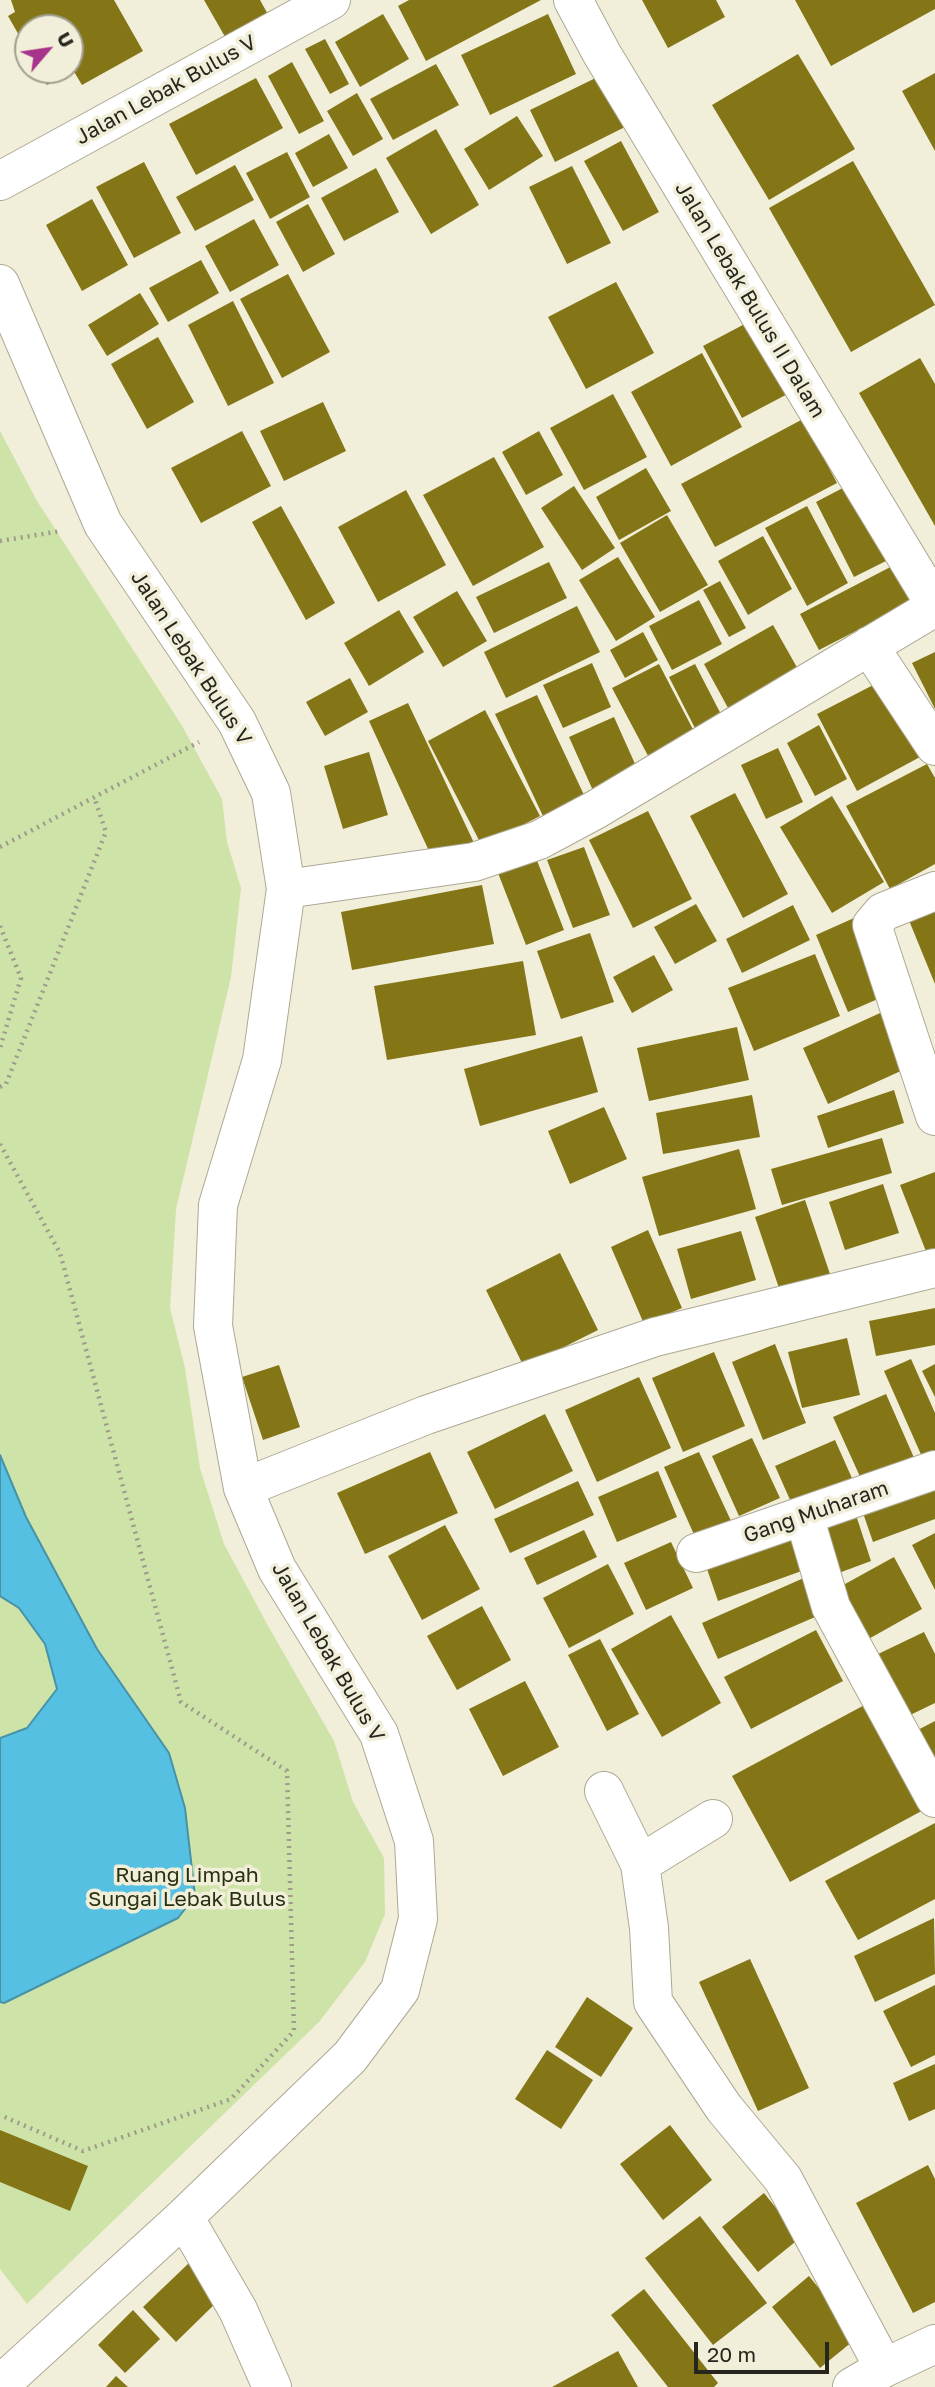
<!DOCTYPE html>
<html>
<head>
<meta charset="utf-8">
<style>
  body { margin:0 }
  #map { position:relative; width:935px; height:2387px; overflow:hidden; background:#f1eed9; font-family:"Golos Text",sans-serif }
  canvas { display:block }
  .north { position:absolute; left:14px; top:14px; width:70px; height:70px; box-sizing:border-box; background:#f1eed9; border:2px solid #a09e8e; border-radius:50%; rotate:61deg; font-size:19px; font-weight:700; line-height:28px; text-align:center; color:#27261e }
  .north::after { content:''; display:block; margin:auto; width:24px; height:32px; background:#a8338b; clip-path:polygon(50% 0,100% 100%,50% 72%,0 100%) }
  .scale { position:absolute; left:694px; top:2342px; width:135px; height:32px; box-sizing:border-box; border:4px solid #27261e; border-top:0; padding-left:9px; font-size:21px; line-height:24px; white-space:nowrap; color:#27261e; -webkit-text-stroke:5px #f1eed9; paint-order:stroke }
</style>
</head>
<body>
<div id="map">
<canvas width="935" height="2387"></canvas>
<div class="north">U</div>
<div class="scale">20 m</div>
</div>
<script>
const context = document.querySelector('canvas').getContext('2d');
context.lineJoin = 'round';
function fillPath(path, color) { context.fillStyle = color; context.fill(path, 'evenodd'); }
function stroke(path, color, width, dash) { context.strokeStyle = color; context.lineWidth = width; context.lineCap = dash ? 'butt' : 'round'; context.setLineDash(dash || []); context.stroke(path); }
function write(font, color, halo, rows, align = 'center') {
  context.font = font + ' "Golos Text",sans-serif'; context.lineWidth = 7; context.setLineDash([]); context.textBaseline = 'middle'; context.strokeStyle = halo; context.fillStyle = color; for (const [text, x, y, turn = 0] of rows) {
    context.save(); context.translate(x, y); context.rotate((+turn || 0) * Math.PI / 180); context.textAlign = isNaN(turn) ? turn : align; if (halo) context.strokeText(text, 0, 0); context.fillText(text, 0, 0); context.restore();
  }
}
const green = new Path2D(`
  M0,431L37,501L181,724L222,799L227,842L241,888L231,977L176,1209L170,1308L185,1368L200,1468L224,1544L267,1624L334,1741L353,1802L384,1858L385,1914L365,1962L319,2022L27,2304L0,2269Z`);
const water = new Path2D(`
  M0,1455L26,1517L97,1649L169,1753L185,1808L195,1896L178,1918L4,2003L0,2002V1738L27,1728L57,1689L45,1644L19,1608L0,1596Z`);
const building = new Path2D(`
  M11,0H114L143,51L82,85L73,70L47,85L39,70H70V28H28V51L8,16L15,12Z
  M204,0H260L270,18L228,42Z
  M409,0H541L426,61L398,6Z
  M642,0H716L725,17L668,48Z
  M795,0H935V9L831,66Z
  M383,14L409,59L360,87L335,42Z
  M548,14L576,74L490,115L461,55Z
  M325,39L349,84L330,94L305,49Z
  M798,54L855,149L769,200L712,105Z
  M292,62L324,121L299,134L268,76Z
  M436,64L459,105L393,140L370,99Z
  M610,71L635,122L555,162L530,110Z
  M935,73V151L902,91Z
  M256,78L283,128L196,175L169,124Z
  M357,93L383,139L353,156L327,111Z
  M517,116L543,156L489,190L464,149Z
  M436,129L479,205L431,234L386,158Z
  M329,134L348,168L313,187L295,153Z
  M621,141L659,212L623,231L584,161Z
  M287,152L310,197L270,219L246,173Z
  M853,161L935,305L851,352L769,208Z
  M144,162L181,233L134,258L96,187Z
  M235,165L254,200L195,231L176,197Z
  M572,166L611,243L567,264L529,187Z
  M376,168L399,212L344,241L321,198Z
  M92,199L128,265L82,291L46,225Z
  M308,204L335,254L303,272L276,222Z
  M254,219L279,265L230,292L205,246Z
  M201,260L219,293L168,322L149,288Z
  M288,274L330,352L282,378L240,299Z
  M616,282L654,353L586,389L548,317Z
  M140,293L159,324L107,356L88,325Z
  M233,301L274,383L228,406L188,325Z
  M758,317L797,389L742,418L703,346Z
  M158,337L194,402L147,429L111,364Z
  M702,353L742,427L671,466L631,392Z
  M920,358L935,384V526L859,393Z
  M613,394L647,457L584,490L550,428Z
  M323,402L346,451L284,481L260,431Z
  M803,419L837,483L715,547L681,484Z
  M242,431L271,486L201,523L171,468Z
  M539,431L563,475L526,495L502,452Z
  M494,457L544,547L473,586L423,495Z
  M646,468L671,511L619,540L596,497Z
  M858,480L896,556L854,577L816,502Z
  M574,486L615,548L582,570L541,508Z
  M406,490L446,565L378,602L338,527Z
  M281,506L335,603L306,620L252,522Z
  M807,506L848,583L807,606L765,528Z
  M667,515L708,585L660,612L620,543Z
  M763,536L792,589L748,615L718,561Z
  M618,557L655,617L616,641L579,580Z
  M549,562L567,598L494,633L476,597Z
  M900,562L918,599L819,650L800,614Z
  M720,581L746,628L729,637L703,590Z
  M457,591L487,641L443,667L413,617Z
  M699,600L722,644L672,670L649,626Z
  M577,606L600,652L506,698L484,652Z
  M399,610L424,652L369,686L344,643Z
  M773,625L803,678L733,717L704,664Z
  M643,632L658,660L625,678L610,650Z
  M935,652V709L912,663Z
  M592,663L611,707L563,728L543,685Z
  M659,664L700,743L654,767L612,688Z
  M695,664L726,724L700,738L669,677Z
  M350,678L368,712L325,736L306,702Z
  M881,681L920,757L857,791L817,714Z
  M537,695L592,812L550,831L495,714Z
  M408,703L475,845L435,864L369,721Z
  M485,710L540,816L482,846L428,741Z
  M614,717L640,775L595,795L569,737Z
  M819,725L847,779L815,796L787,743Z
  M778,748L803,802L766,819L741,765Z
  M369,752L388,815L343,829L324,766Z
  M927,764L935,778V864L890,889L846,806Z
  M735,793L788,894L743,918L690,816Z
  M832,796L884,882L832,913L780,827Z
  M648,811L692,899L633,928L589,840Z
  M584,847L610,915L573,928L547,860Z
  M536,858L564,930L526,945L498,873Z
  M482,885L494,944L352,970L341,912Z
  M696,904L717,941L675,964L654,927Z
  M793,905L810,940L742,973L726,939Z
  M935,907V984L908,918Z
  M854,918L887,995L848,1012L816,935Z
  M590,933L614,1002L561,1019L537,951Z
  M815,954L840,1016L754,1051L728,988Z
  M654,955L673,990L632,1013L613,977Z
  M523,961L536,1035L387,1060L374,986Z
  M889,1009L914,1065L828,1104L803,1048Z
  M737,1027L749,1080L649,1101L637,1048Z
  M582,1036L598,1092L480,1126L464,1069Z
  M894,1090L904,1123L828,1148L817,1116Z
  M752,1095L760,1137L663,1154L656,1113Z
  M604,1107L627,1159L570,1184L548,1131Z
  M882,1138L892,1173L782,1205L771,1169Z
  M739,1149L756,1209L659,1236L642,1177Z
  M935,1172V1257L929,1259L900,1185Z
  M883,1184L899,1233L845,1250L829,1202Z
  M805,1200L831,1277L781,1294L755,1217Z
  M648,1230L682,1308L644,1324L611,1247Z
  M741,1231L756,1280L691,1299L677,1249Z
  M560,1253L598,1330L524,1367L486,1290Z
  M935,1308V1345L876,1356L869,1321Z
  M847,1338L860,1395L802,1408L788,1352Z
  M775,1344L806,1423L763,1440L732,1362Z
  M714,1352L745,1426L683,1452L652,1378Z
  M911,1359L935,1413V1465L927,1468L884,1371Z
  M935,1364V1397L922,1371Z
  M279,1365L300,1427L263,1440L242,1377Z
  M639,1377L671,1448L597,1482L565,1410Z
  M886,1394L919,1469L867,1492L833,1417Z
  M545,1414L573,1471L495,1509L467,1452Z
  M752,1438L780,1498L739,1516L712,1456Z
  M835,1440L855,1485L795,1511L775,1466Z
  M430,1452L458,1513L365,1554L337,1493Z
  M699,1452L732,1523L696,1539L664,1467Z
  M658,1471L677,1517L617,1542L598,1497Z
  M578,1481L594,1515L510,1553L494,1519Z
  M935,1486V1519L873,1542L863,1513Z
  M855,1512L871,1561L836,1574L819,1525Z
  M445,1525L480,1589L422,1620L388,1556Z
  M584,1530L597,1557L537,1585L524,1558Z
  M797,1530L810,1568L718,1601L705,1563Z
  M935,1533V1590L912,1545Z
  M671,1542L693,1588L646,1610L624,1563Z
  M894,1557L922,1609L865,1641L836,1589Z
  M608,1564L634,1614L569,1648L543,1598Z
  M806,1577L822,1614L718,1659L702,1623Z
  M482,1606L511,1660L457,1690L427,1636Z
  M671,1615L721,1703L662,1737L611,1649Z
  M816,1630L843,1681L751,1729L724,1677Z
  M924,1632L935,1654V1703L906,1717L876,1655Z
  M600,1639L639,1714L607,1731L568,1655Z
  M525,1681L559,1747L503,1776L469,1709Z
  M872,1701L929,1807L790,1882L732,1776Z
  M935,1721V1777L912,1733Z
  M935,1823V1899L858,1940L825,1881Z
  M934,1918L935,1974L875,2002L854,1956Z
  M750,1959L809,2088L758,2111L699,1982Z
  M935,1985V2055L911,2067L883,2011Z
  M587,1997L633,2028L601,2077L555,2047Z
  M547,2050L593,2080L561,2129L515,2099Z
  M935,2064V2109L909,2121L893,2083Z
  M670,2125L712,2180L663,2220L620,2164Z
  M0,2130L88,2166L70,2211L0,2182Z
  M928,2165L935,2179V2302L913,2313L856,2203Z
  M764,2193L800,2238L758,2272L722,2227Z
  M700,2216L767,2303L713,2345L645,2258Z
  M189,2263L222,2297L176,2342L143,2307Z
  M809,2276L858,2337L820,2368L772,2307Z
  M644,2289L718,2383L714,2387H668L611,2315Z
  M133,2310L160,2339L125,2373L98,2345Z
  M618,2351L638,2387H552Z
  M116,2376L128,2387H106Z`);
const path = new Path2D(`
  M0,541L61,531
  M0,847L199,742
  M0,926L21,978L0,1048
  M0,1087L6,1084L106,832L94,797
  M0,1144L60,1253L181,1702L287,1771L294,2031L231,2099L83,2151L0,2115`);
const minor = new Path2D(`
  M0,181L331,0
  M0,284L103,524L237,722L271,793L286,889L262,1060L218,1205L213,1326L243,1488L277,1569L379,1734L414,1841L418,1919L400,1990L350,2057L184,2217L0,2385
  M869,646L935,746
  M286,889L474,862L539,840L595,810L925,613L930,607L931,598L602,54L573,0
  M935,891L883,912L872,925L935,1116
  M243,1488L426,1415L655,1337L935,1268
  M804,1516L831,1607L935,1798
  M696,1553L935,1470
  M604,1791L640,1864L649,1928L653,2002L724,2108L783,2179L884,2368
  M640,1864L713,1819
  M184,2217L238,2310L272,2387
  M852,2387L884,2368L935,2344`);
const streetNames = [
  ["Jalan Lebak Bulus V",166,90,-29],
  ["Jalan Lebak Bulus II Dalam",750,300,59],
  ["Jalan Lebak Bulus V",191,658,57],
  ["Gang Muharam",816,1512,-19],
  ["Jalan Lebak Bulus V",328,1652,60]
];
const parkNames = [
  ["Ruang Limpah",187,1875],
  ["Sungai Lebak Bulus",187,1899]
];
fillPath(green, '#cee3a7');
fillPath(water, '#55c0e2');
stroke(water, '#4792a7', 2);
fillPath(building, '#847517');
stroke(minor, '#aca894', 40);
stroke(path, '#9e9b8c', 4.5, [2, 5]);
stroke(minor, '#fff', 38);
write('21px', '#27261e', '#f1eed9', streetNames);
write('21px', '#283211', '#f1eed9', parkNames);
</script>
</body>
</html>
